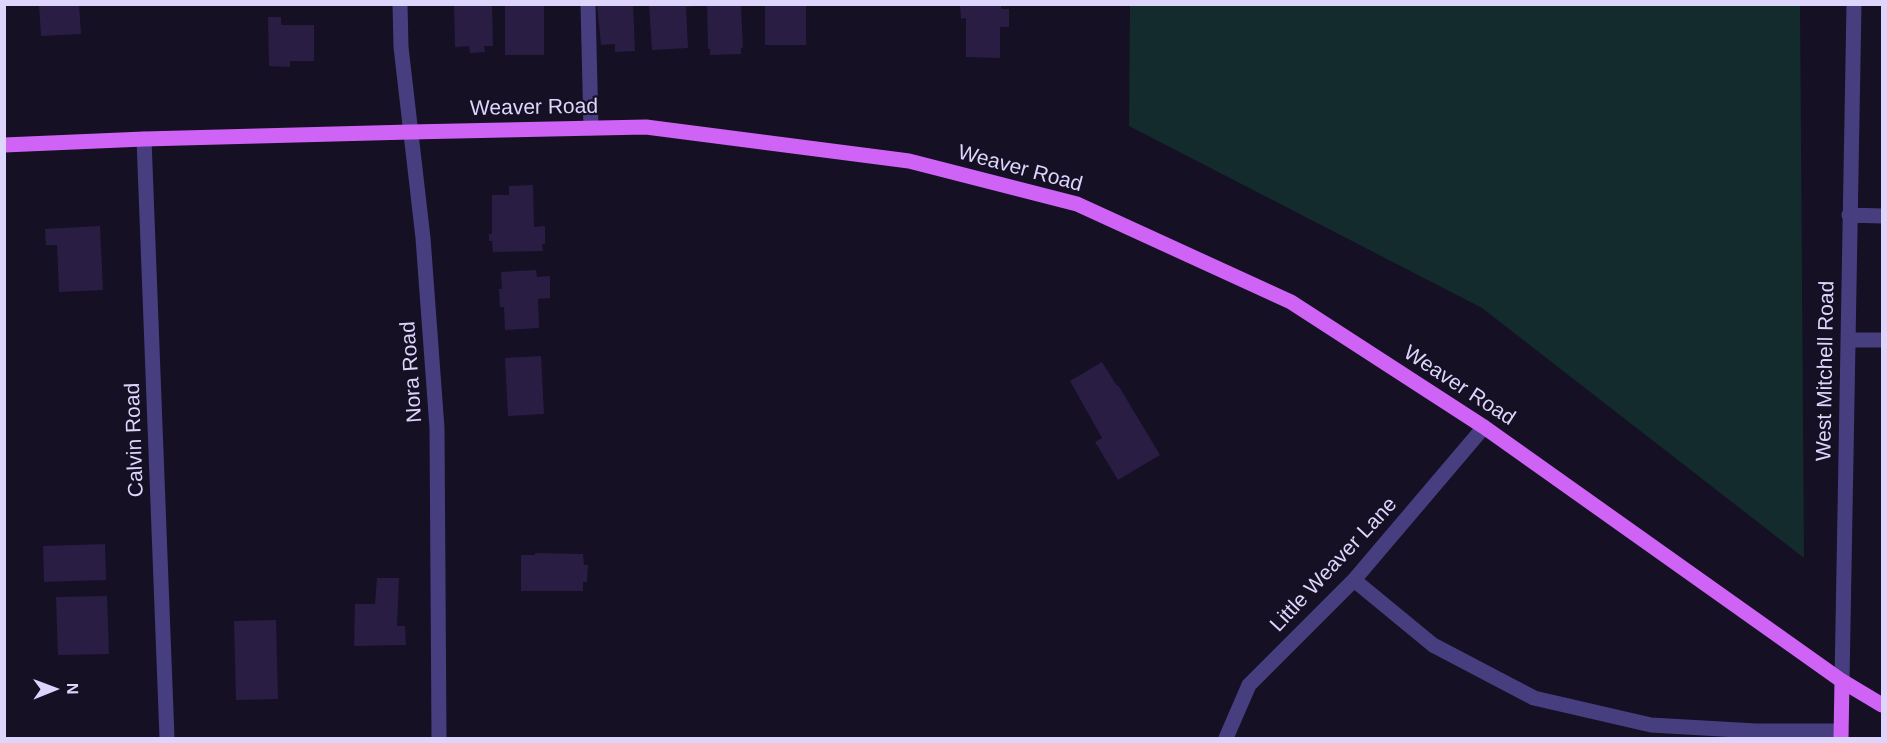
<!DOCTYPE html>
<html>
<head>
<meta charset="utf-8">
<style>
  body { margin:0 }
  #map { position:relative; width:1887px; height:743px; overflow:hidden; background:#151024; font-family:Arial,sans-serif }
  canvas { display:block }
  .frame { position:absolute; inset:0; border:6px solid #ded5fc; pointer-events:none }
  .north { position:absolute; left:24px; top:659px; width:60px; height:60px; -webkit-text-stroke:4px #151024; paint-order:stroke; rotate:89deg; font-size:16px; font-weight:700; line-height:24px; text-align:center; color:#ded5fc }
  .north::after { content:''; display:block; margin:auto; width:21px; height:27px; background:#ded5fc; clip-path:polygon(50% 0,100% 100%,50% 72%,0 100%) }
</style>
</head>
<body>
<div id="map">
<canvas width="1887" height="743"></canvas>
<div class="frame"></div>
<div class="north">N</div>
</div>
<script>
const context = document.querySelector('canvas').getContext('2d');
context.lineJoin = 'round';
function fillPath(path, color) { context.fillStyle = color; context.fill(path, 'evenodd'); }
function stroke(path, color, width, dash) { context.strokeStyle = color; context.lineWidth = width; context.lineCap = dash ? 'butt' : 'round'; context.setLineDash(dash || []); context.stroke(path); }
function write(font, color, halo, rows, align = 'center') {
  context.font = font + ' Arial,sans-serif'; context.lineWidth = 4.5; context.setLineDash([]); context.textBaseline = 'middle'; context.strokeStyle = halo; context.fillStyle = color; for (const [text, x, y, turn = 0] of rows) {
    context.save(); context.translate(x, y); context.rotate((+turn || 0) * Math.PI / 180); context.textAlign = isNaN(turn) ? turn : align; if (halo) context.strokeText(text, 0, 0); context.fillText(text, 0, 0); context.restore();
  }
}
const green = new Path2D(`
  M1130,5H1800L1804,558L1482,308L1129,126Z`);
const building = new Path2D(`
  M39,4H79L81,34L41,36Z
  M454,4H492L493,46H484L485,52L470,53L469,46L455,47Z
  M505,4H544V55H505Z
  M597,4H633L635,51L615,52V44L601,45Z
  M649,4H693L694,6L686,7L688,48L652,50Z
  M707,4H741L743,48H741V54L710,55V49H708Z
  M765,4H806V45H765Z
  M960,5H1001V9H1009V27H1000V58L966,57V18L961,19Z
  M268,17H281V25H314V61H290V67L269,66Z
  M533,185L534,227L545,226V244H542L543,251L493,252L492,241H489V234H492V195H509V186Z
  M100,226L103,290L59,292L57,245H46L45,229Z
  M536,270L537,277L550,276V298L538,299L539,328L505,330L504,307H500L499,289H502L501,272Z
  M541,356L544,414L508,416L505,358Z
  M1102,362L1117,386L1118,385L1160,455L1118,480L1095,442L1102,438L1070,381Z
  M105,544L106,580L44,582L43,546Z
  M535,553L583,554L584,565H588L587,582H583V591H521V555H535Z
  M377,578H399L397,626H405L406,645L354,646L355,604H375Z
  M107,596L109,654L58,655L56,597Z
  M276,620L278,699L236,700L234,621Z`);
const minor = new Path2D(`
  M400,4L401,47L423,238L437,428L439,738
  M588,4L591,128
  M144,139L167,738
  M1849,215L1882,216
  M1848,340H1882
  M1354,580L1433,645L1534,698L1651,725L1756,731H1841
  M1842,681L1854,4
  M1226,738L1249,685L1354,580L1484,427`);
const major = new Path2D(`
  M4,145L144,139L410,132L646,127L909,161L1077,204L1291,302L1484,427L1842,681L1882,705
  M1841,738L1842,681`);
const streetNames = [
  ["Weaver Road",534,108,-1],
  ["Weaver Road",1020,169,15],
  ["West Mitchell Road",1826,371,-89],
  ["Nora Road",412,372,-94],
  ["Weaver Road",1459,386,33],
  ["Calvin Road",135,440,-92],
  ["Little Weaver Lane",1334,565,-47]
];
fillPath(green, '#132b2d');
fillPath(building, '#291d43');
stroke(minor, '#473e80', 15);
stroke(major, '#ce63f6', 15);
write('21px', '#ded5fc', '#151024', streetNames);
</script>
</body>
</html>
